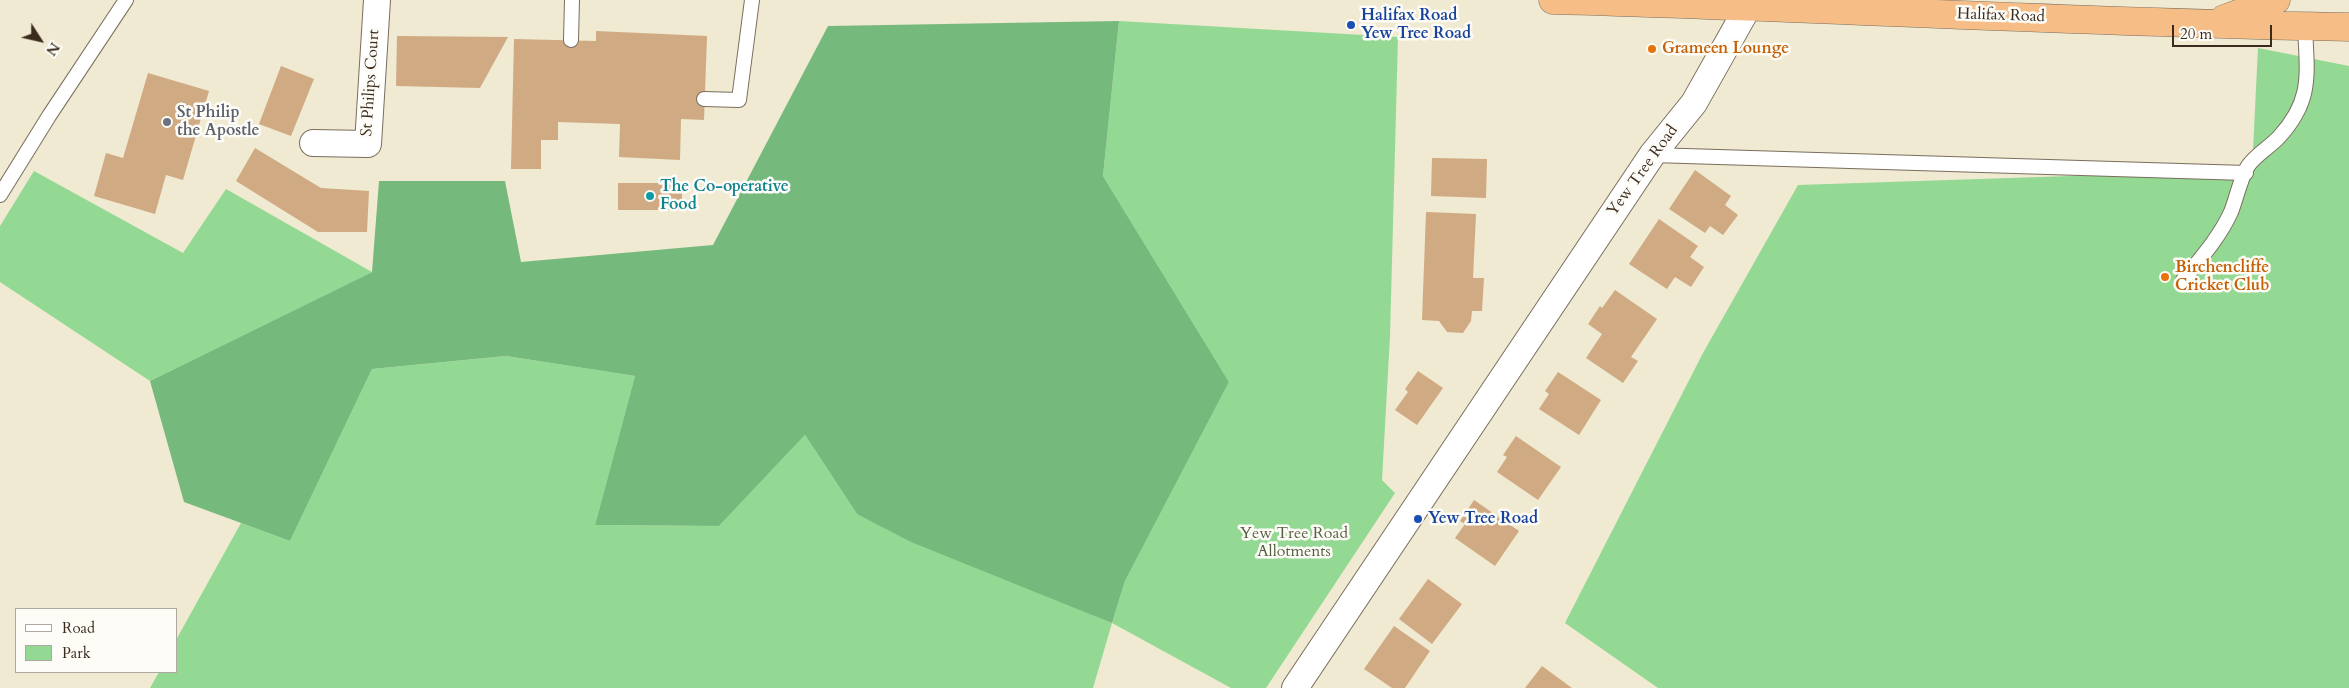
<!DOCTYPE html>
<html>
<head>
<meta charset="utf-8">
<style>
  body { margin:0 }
  #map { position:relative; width:2349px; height:688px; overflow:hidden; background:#efead1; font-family:Cardo,serif }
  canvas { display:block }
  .legend { position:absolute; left:15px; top:608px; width:162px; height:65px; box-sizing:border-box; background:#fdfcf7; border:1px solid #afa8a0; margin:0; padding:6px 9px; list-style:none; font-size:15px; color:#3b2a1e }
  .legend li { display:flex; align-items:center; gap:10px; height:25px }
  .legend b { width:25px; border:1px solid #afa8a0 }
  .north { position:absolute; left:15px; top:15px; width:50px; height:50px; -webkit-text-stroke:4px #fdfcf7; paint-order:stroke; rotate:125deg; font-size:14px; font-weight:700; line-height:20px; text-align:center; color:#3b2a1e }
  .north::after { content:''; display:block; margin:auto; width:18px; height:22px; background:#3b2a1e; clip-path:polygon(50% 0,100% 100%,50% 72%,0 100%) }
  .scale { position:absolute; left:2172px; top:25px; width:100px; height:22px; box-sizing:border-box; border:2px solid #3b2a1e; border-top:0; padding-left:6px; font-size:15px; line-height:18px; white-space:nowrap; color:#3b2a1e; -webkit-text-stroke:4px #fdfcf7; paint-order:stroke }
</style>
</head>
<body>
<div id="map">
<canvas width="2349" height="688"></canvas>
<ul class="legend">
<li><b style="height:6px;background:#fff"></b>Road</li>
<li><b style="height:14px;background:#93d993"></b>Park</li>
</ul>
<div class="north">N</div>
<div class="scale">20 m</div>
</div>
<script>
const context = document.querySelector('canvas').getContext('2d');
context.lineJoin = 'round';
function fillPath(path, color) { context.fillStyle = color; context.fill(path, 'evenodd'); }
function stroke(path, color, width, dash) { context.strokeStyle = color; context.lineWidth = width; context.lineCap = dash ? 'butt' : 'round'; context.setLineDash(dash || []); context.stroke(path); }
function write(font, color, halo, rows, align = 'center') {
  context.font = font + ' Cardo,serif'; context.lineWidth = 5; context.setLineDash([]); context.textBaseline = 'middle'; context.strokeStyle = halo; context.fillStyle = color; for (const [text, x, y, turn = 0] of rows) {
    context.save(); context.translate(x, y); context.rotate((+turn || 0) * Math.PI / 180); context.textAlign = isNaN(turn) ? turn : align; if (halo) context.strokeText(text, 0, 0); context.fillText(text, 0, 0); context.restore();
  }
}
const green = new Path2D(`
  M1119,21L1398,37L1390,336L1382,480L1395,493L1266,688H1231L1112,623L1093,688H150L159,672H176V640L241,523L290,541L372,369L506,356L635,376L595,525L719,526L805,435L857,514L1112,623L1125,581L1229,382L1103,176Z
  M2258,48L2349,66V688H1658L1565,623L1703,353L1798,185L2252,170Z
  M34,171L183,253L226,189L372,272L150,381L0,282V226Z`);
const forest = new Path2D(`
  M1119,21L1103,176L1229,382L1125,581L1112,623L911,542L857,514L805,435L719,526L595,525L635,376L506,356L372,369L290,541L184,502L150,381L372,272L379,181H505L521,262L713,245L828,26Z`);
const building = new Path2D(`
  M596,31L707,36L704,120L681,119L680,160L619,157L620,124L558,122V140H541V169H511L514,39L596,41Z
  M397,36L508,37L480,88L396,86Z
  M281,66L314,79L291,136L259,124Z
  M148,73L209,91L183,180L166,175L155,214L94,196L106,153L123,158Z
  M255,148L321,188L369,191L367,232H318L236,181Z
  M1432,158L1487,159L1486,198L1431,196Z
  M1695,170L1731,196L1725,205L1738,215L1723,235L1710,226L1705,233L1669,209Z
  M618,183H682V210H618Z
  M1426,212L1476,214L1473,278H1484L1482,311H1472L1471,321L1463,333L1447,332L1439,321L1422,320Z
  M1659,219L1698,246L1690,257L1704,267L1691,287L1675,277L1667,289L1629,264Z
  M1615,290L1657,319L1631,357L1638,361L1623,383L1586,358L1602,334L1588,324L1600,306L1602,308Z
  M1418,371L1443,388L1417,425L1395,410L1408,392L1405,389Z
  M1558,372L1601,400L1579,435L1539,409L1549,394L1545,391Z
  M1516,436L1561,467L1538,500L1497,472L1507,457L1503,455Z
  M1474,500L1519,531L1495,566L1455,538L1465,524L1460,521Z
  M1428,579L1462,604L1432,644L1399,619Z
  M1394,626L1430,651L1405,688H1392L1364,669Z
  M1542,666L1572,688H1525Z`);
const service = new Path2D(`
  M571,40L572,0
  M704,99L739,100L752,0
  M1652,155L2246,173
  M0,195L49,116L126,0
  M2183,280C2201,258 2219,238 2231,212C2237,197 2240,179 2248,166C2255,155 2270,147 2279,137C2313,100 2307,74 2305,27`);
const minor = new Path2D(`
  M313,143L368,144L377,0
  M1295,688L1652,155L1694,103L1752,0`);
const trunk = new Path2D(`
  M1553,0C1819,7 2084,23 2349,27
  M2224,19L2276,0`);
const markers = [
  [1351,25,5,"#1a4fb4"],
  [1652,49,5,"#e8710a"],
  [167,122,5,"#6b7280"],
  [650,196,5,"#0f9aa8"],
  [2165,277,5,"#e8710a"],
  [1418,519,5,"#1a4fb4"]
];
const transitNames = [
  ["Halifax Road",1361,16],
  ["Yew Tree Road",1361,34],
  ["Yew Tree Road",1428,519]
];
const streetNames = [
  ["Halifax Road",2001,16,2],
  ["St Philips Court",371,83,-86],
  ["Yew Tree Road",1643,171,-54]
];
const foodNames = [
  ["Grameen Lounge",1662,49],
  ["Birchencliffe",2175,268],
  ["Cricket Club",2175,286]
];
const worshipNames = [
  ["St Philip",177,113],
  ["the Apostle",177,131]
];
const cultureNames = [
  ["The Co-operative",660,187],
  ["Food",660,205]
];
const parkNames = [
  ["Yew Tree Road",1294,534],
  ["Allotments",1294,552]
];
fillPath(green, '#93d993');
fillPath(forest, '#76b97d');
fillPath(building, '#d0aa82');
stroke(service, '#7a6d5d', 16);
stroke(minor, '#7a6d5d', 28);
stroke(trunk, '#7a6d5d', 29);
stroke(service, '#fff', 14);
stroke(minor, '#fff', 26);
stroke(trunk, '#f6be86', 28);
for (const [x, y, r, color] of markers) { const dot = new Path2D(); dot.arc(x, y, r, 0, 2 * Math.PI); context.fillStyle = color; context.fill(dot); stroke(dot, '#fdfcf7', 2); }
write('bold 16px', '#164399', '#fdfcf7', transitNames, 'left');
write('16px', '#3b2a1e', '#fdfcf7', streetNames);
write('bold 16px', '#c56008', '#fdfcf7', foodNames, 'left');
write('bold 16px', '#5b616d', '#fdfcf7', worshipNames, 'left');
write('bold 16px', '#0d838f', '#fdfcf7', cultureNames, 'left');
write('16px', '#555f41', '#fdfcf7', parkNames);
</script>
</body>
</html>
